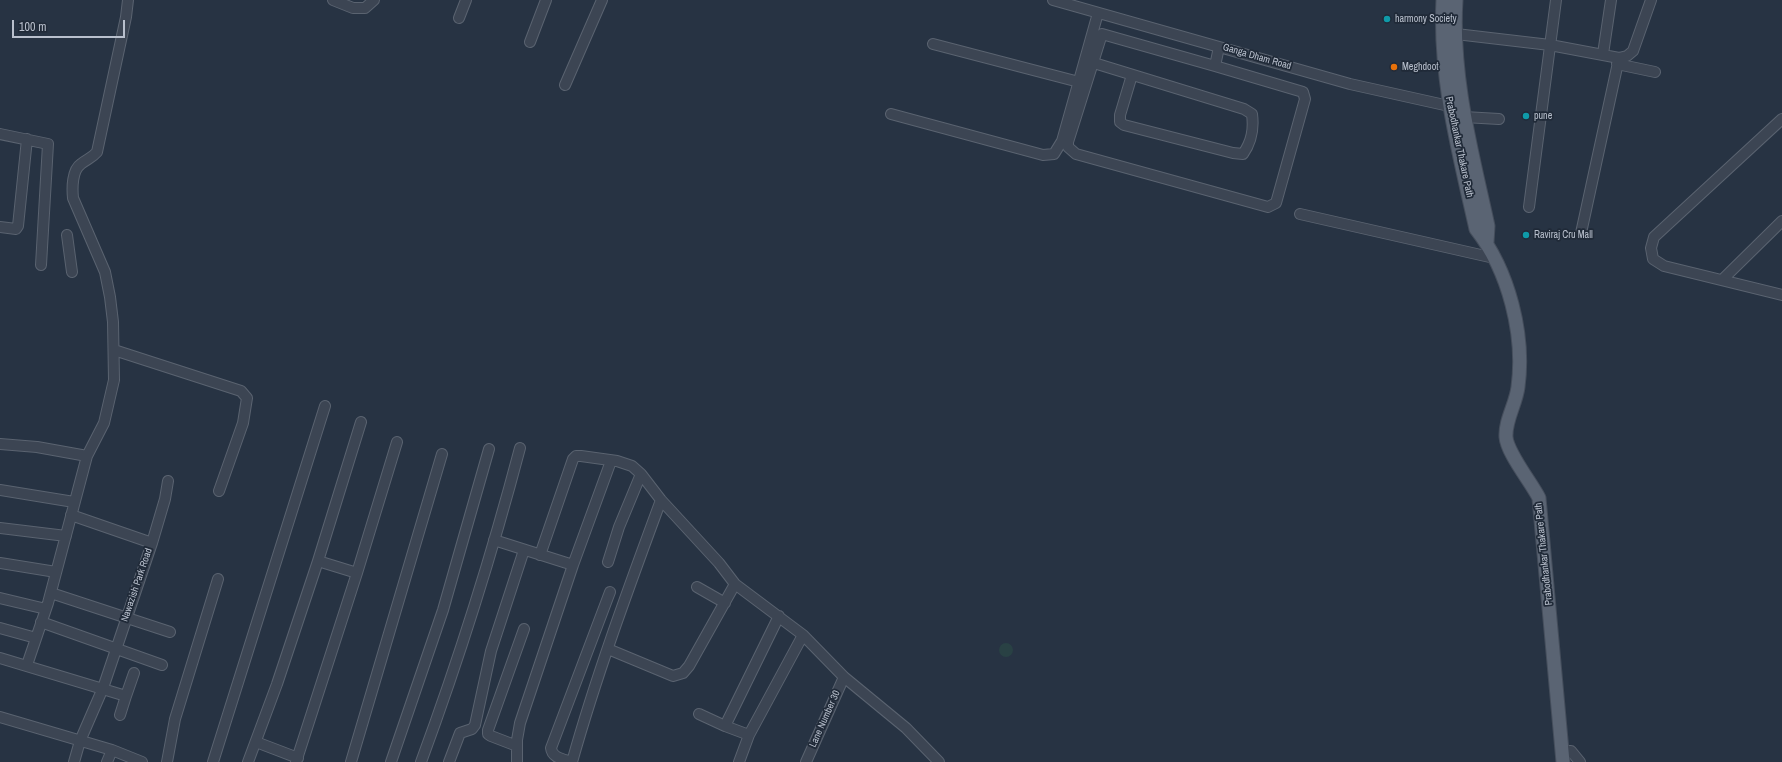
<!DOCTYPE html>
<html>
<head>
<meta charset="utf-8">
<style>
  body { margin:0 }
  #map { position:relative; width:1782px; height:762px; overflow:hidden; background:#273343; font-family:"Archivo Narrow",sans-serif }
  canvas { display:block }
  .scale { position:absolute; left:12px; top:20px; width:113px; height:18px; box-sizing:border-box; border:2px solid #b9c0cd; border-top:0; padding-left:5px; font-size:12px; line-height:14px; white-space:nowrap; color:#b9c0cd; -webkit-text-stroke:3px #202a38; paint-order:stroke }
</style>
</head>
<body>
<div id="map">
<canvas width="1782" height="762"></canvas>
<div class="scale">100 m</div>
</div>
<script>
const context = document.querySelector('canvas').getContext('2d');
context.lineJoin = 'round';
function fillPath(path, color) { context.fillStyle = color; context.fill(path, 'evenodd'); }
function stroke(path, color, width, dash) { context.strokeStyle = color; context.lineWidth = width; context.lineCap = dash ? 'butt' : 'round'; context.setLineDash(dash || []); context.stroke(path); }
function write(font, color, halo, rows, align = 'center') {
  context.font = font + ' "Archivo Narrow",sans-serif'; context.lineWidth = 3.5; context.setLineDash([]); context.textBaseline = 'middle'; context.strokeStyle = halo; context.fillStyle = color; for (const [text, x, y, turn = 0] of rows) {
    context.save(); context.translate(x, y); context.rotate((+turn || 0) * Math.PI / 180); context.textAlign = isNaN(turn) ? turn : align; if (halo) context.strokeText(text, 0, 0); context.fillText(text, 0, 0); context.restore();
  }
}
const green = new Path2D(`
  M999 650a7 7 0 1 1 14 0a7 7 0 1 1-14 0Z`);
const minor = new Path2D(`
  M333,0L353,8H365L374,0
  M1053,0L1350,84L1449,106H1455
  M459,18L466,0
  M1456,34L1550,45L1619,58
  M530,42L546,0
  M933,44L1079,82
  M1603,54L1611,0
  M1094,63L1244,109L1252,114C1254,129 1252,141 1243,154L1233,153L1124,125L1120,122V115L1132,75
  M1617,64L1655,72
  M1215,66L1102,34L1068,142V147L1076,154L1268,207L1276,203L1305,99L1303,92L1215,66L1219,47
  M565,85L602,0
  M891,114L1043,155L1054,154L1062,141L1098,13
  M1464,117L1499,119
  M1782,119L1654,237L1651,248L1653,259L1664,266L1782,295
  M0,134L48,144L41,265
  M1529,207L1556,0
  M1300,214L1494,258
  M0,227L16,229L18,226L27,139
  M1581,233L1619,58L1627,56L1633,51L1651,0
  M67,235L72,272
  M1723,279L1782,221
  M114,350L241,391L247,398L243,423L219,491
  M0,444L37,447L87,456
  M0,490L74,502
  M71,515L152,543
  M0,528L66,536
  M494,540L573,565
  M540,555L573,459L576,456H581L617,461L632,466L641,474L661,500L719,563L735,584L803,635L844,677L906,728L939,762
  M318,561L357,573
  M608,562L619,527L641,474
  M0,563L56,572
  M697,587L725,603
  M610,592L551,748C552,758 563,759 572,762C597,673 629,587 661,500
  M51,593L170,632
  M0,598L46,609
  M41,622L162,665
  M0,628L36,638
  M608,649L673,676L683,673L689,666L735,584
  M0,658L126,696L120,715
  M27,665L48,603L87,456L104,423L114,380L113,322L110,297L105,272L73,198C72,188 72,170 81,164C87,159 92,158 97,152L126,17L128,0
  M126,696L134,673
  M699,714L725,726
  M0,717L112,750L142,762
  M749,735L725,726L779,616
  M256,742L298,758
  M517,746L491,736L488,734V730L524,629
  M1562,751H1571L1580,762
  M74,762L80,741L103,688L152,543L165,499L168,481
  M107,762L112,750
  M167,762L175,719L218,579
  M213,762L325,406
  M248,762L277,684L318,561L361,422
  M296,762L357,573L397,442
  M351,762L442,454
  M391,762L443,610L489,449
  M421,762C459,659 492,554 520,448
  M449,762L460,733L472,729L475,725L491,651L524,550
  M517,762V740L520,723L573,565L611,461
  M739,762L749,735L803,635
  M806,762L844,677`);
const major = new Path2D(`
  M1443,0C1439,79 1459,153 1476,229C1509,271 1525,335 1518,387C1516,404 1505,420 1506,437C1507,453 1531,482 1539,498L1563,762
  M1456,0C1451,77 1472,152 1488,226L1487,242`);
const markers = [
  [1387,19,4,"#0f9aa8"],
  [1394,67,4,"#e8710a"],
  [1526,116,4,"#0f9aa8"],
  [1526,235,4,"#0f9aa8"]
];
const poiNames = [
  ["harmony Society",1395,19],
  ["Meghdoot",1402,67],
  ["pune",1534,116],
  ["Raviraj Cru Mall",1534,235]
];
const streetNames = [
  ["Ganga Dham Road",1257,57,16],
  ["Prabodhankar Thakare Path",1459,147,78],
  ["Prabodhankar Thakare Path",1544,554,-96],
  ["Nawazish Park Road",137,585,-71],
  ["Lane Number 30",825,719,-66]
];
fillPath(green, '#294144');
stroke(minor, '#5a6370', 12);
stroke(major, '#454e5c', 15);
stroke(minor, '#3c4553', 10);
stroke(major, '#5a6473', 13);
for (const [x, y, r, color] of markers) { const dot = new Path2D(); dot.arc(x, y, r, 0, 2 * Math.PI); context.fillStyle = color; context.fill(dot); stroke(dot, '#202a38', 1.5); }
write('10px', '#b9c0cd', '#202a38', poiNames, 'left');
write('10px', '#b9c0cd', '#202a38', streetNames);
</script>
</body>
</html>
